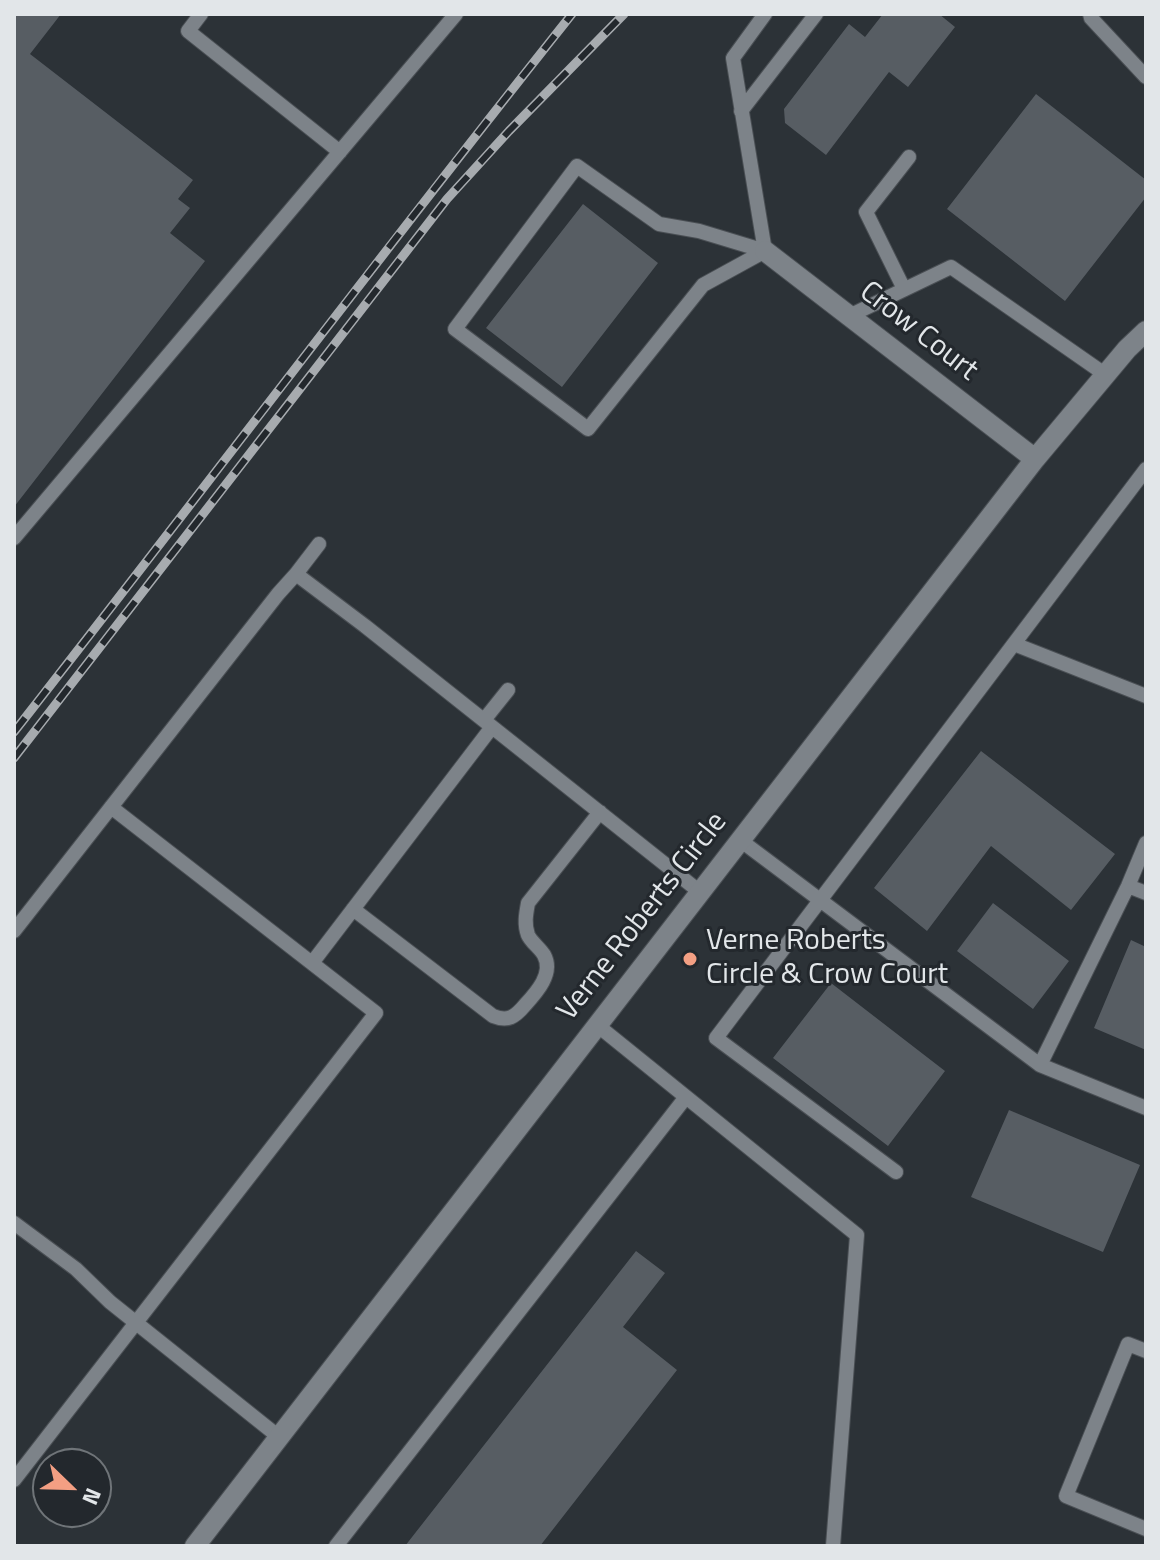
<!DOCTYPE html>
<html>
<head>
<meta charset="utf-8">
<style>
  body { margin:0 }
  #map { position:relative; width:1160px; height:1560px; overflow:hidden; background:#2c3237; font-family:"Titillium Web",sans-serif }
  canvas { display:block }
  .frame { position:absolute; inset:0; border:16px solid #e2e6e9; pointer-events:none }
  .north { position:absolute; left:32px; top:1448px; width:80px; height:80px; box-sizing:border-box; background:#23282d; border:2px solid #6f7478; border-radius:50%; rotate:113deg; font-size:22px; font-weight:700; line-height:32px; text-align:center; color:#e2e6e9 }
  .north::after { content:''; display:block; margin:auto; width:28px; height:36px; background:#f39f83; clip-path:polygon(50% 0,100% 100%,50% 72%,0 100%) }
</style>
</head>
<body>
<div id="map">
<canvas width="1160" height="1560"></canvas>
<div class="frame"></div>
<div class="north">N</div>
</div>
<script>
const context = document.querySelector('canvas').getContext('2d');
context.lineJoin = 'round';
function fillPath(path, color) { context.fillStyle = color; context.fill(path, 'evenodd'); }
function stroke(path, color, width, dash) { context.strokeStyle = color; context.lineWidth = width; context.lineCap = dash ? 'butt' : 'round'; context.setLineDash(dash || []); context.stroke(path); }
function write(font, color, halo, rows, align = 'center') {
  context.font = font + ' "Titillium Web",sans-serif'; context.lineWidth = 6; context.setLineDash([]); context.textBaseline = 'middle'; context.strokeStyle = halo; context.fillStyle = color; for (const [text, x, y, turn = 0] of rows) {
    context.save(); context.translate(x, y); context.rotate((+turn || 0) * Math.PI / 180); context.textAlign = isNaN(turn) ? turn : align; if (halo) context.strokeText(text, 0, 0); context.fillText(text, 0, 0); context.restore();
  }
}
const building = new Path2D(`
  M14,14H61L30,54L193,180L178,199L190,208L170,233L205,261L14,507Z
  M883,14H939L955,27L908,87L889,72L826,155L785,123L784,109L849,24L865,37Z
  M1036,94L1146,180V197L1065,301L947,209Z
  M583,204L658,263L562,387L486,328Z
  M981,751L1115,854L1071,910L991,846L927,931L874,888Z
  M993,903L1069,961L1033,1009L957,951Z
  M1131,940L1146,947V1050L1094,1028Z
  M831,983L945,1071L888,1146L773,1058Z
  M1009,1110L1140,1165L1103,1252L971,1197Z
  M636,1251L665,1273L623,1327L677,1370L540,1546H405Z`);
const lane = new Path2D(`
  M201,14L188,31L340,152
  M765,14L733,58L765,251
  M1090,14L1091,18L1146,77
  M741,111L816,14
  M577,166L659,224L699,231L765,251L703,285L588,429L455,329Z
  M904,289L866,212L909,157
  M849,316L951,267L1106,375
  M14,538L456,14
  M296,574L319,544
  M1014,644L1146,696
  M484,720L508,690
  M740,840L1040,1065L1146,1108
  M1128,886L1146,893
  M353,909L493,1016C508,1022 515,1017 525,1005C537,992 554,973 544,955C540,948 531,942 528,935C524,924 526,914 528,903L600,812
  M14,931L278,594L296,574L365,626L700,892
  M312,963L492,727
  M597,1025L857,1235L833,1546
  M1040,1065L1128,886L1146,843
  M896,1172L716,1038L1146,469
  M14,1223L76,1269L110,1302L279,1437
  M1146,1351L1128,1344L1066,1496L1146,1529
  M14,1480L376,1013L111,807
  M336,1546L686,1097`);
const street = new Path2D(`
  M765,251L1035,459
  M195,1546L1035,459L1127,349L1146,331`);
const rail = new Path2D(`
  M14,732C201,493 383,251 572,14
  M14,758L447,199L509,131L624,14`);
const markers = [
  [690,959,8,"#f39f83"]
];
const streetNames = [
  ["Crow Court",918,332,38],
  ["Verne Roberts Circle",643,917,-52]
];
const poiNames = [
  ["Verne Roberts",706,942],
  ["Circle & Crow Court",706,976]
];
fillPath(building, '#575d63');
stroke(lane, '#4a4f54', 16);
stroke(street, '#4a4f54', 22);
stroke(lane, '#7d8389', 14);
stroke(street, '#7d8389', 20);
stroke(rail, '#a7abaf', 9);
stroke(rail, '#23282d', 6, [18]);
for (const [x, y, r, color] of markers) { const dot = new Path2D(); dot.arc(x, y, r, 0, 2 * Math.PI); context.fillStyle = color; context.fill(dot); stroke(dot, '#23282d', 3); }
write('30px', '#e2e6e9', '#23282d', streetNames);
write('30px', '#e2e6e9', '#23282d', poiNames, 'left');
</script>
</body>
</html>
